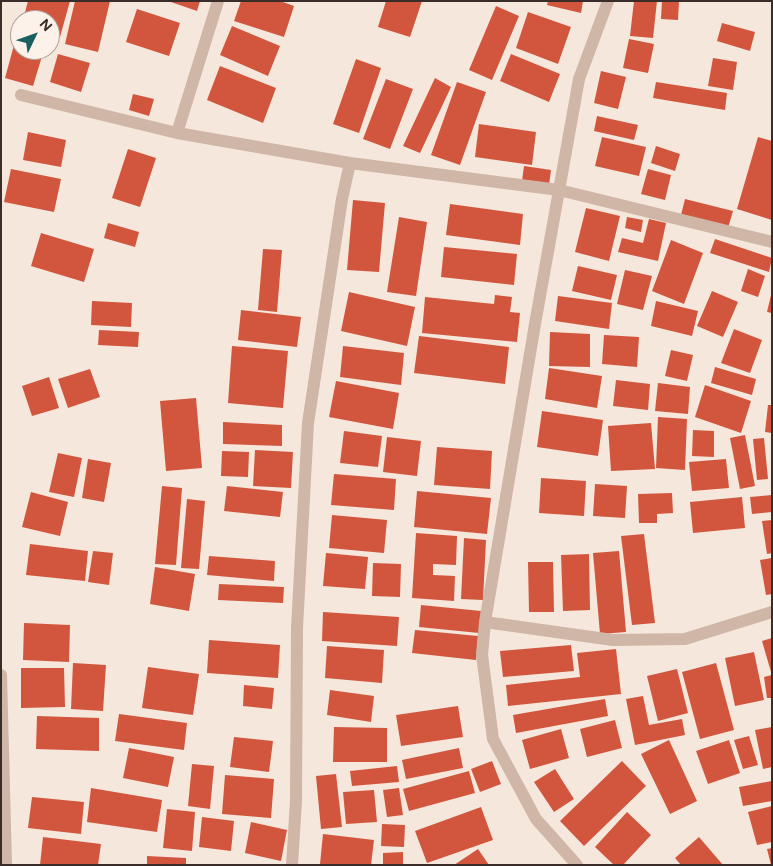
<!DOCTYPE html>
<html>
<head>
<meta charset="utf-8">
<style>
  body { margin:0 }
  #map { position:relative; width:773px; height:866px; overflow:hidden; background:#f5e7dc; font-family:Figtree,sans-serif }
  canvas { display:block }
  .frame { position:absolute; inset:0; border:2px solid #3a2c28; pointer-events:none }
  .north { position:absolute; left:10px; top:10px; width:50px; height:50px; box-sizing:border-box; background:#fcf2e9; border:1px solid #aea39c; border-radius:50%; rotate:48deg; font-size:14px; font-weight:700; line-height:20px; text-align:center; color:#3a2c28 }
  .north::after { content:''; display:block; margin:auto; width:18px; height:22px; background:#196060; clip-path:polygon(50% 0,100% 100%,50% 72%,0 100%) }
</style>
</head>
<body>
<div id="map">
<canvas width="773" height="866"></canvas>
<div class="frame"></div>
<div class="north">N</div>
</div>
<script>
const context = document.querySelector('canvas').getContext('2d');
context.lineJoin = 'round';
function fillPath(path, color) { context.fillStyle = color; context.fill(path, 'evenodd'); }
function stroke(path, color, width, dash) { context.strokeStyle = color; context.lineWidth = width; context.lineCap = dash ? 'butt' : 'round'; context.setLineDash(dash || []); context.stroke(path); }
const building = new Path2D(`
  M28,1H70L60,37L50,34V20H23Z
  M75,1H110L98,52L65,44Z
  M168,1H200L197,11Z
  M241,1H280L294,6L284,37L234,21Z
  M386,1H422L410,37L378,27Z
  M548,1H583L581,13L547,5Z
  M634,1H657L653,38L630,36Z
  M662,1H679L678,20L661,19Z
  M496,6L519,16L492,80L469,70Z
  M137,9L180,23L169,56L126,42Z
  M528,12L571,27L558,64L516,48Z
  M722,23L755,32L750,51L717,41Z
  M232,26L280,46L268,76L220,55Z
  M629,39L654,44L648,73L623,68Z
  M14,45L20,46V50H33L43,53L33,86L5,78Z
  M58,54L90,63L81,92L50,82Z
  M511,54L560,74L549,102L500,81Z
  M713,58L737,62L733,90L708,86Z
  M356,59L381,68L359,133L333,124Z
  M220,66L276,88L263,123L207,100Z
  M601,71L626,77L618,109L594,103Z
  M435,78L451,87L420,153L403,146Z
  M386,79L413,89L390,149L363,139Z
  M457,82L486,92L460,165L431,155Z
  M656,82L727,93L725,110L653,98Z
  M133,94L154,99L149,116L129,110Z
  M597,116L638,125L634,140L594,131Z
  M479,124L536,132L532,165L475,157Z
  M28,132L66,140L61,167L23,160Z
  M602,137L646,147L639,176L595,166Z
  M758,137L772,141V220L737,209Z
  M656,146L680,154L675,171L651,163Z
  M128,149L156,158L140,207L112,198Z
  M524,166L551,170L549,185L522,181Z
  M11,169L61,179L54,212L4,202Z
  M648,169L671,175L665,200L641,194Z
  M685,199L733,211L728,228L681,215Z
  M353,200L385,203L379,272L347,270Z
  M450,204L523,214L520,245L446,235Z
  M586,208L620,216L609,261L575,252Z
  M399,217L427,222L416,296L387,292Z
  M627,217L643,220L641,232L625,228Z
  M649,219L666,223L658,261L618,252L622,238L643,243Z
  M108,223L139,232L135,247L104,238Z
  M41,233L94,249L84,282L31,266Z
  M715,239L772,258L769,272L710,253Z
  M671,240L703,253L684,304L652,291Z
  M444,247L517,254L514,285L441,277Z
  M263,249L282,250L277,312L258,310Z
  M578,266L617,275L611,300L572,291Z
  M748,269L765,276L758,297L741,291Z
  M625,270L652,276L643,310L617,304Z
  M712,291L738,302L723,337L697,326Z
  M349,292L415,307L407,346L341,331Z
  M495,295L512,297L510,312L520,313L517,342L422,333L425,297L494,304Z
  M771,295H772V313L767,312Z
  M558,296L612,303L609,329L555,321Z
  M92,301L132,303L131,327L91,325Z
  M656,301L698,311L692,336L651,326Z
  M241,310L301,317L297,347L238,340Z
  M734,329L762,340L750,373L721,363Z
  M99,330L139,332L138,347L98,345Z
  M550,332L590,334V367L549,366Z
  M604,335L639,337L637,367L602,364Z
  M419,336L509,347L505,384L414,373Z
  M232,346L288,351L283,408L228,403Z
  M343,346L404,353L401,385L340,377Z
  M671,350L693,355L687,381L665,376Z
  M715,367L756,379L752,395L711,383Z
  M549,368L602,376L597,408L545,399Z
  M90,369L100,397L68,408L58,379Z
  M49,377L59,408L32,416L22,386Z
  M616,380L650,384L648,410L613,406Z
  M336,381L399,393L393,429L329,417Z
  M658,383L690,387L688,414L655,411Z
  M705,385L751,401L741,433L695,417Z
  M196,398L202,468L166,471L160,401Z
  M768,405H772V433L765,432Z
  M542,411L603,420L598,456L537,447Z
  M658,417L687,419L685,470L656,468Z
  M223,422L282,425V446L223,444Z
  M651,423L655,469L611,471L608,426Z
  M693,430L714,431V457L692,456Z
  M344,431L382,436L378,467L340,463Z
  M745,435L755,486L740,489L730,438Z
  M387,437L421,441L417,476L383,472Z
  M764,438L768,479L757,480L753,439Z
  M437,447L492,451L490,489L434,485Z
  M255,450L293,452L291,488L253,486Z
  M222,451L249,452L248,477L221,476Z
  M58,453L82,458L74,497L49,492Z
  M88,459L111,463L104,502L82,498Z
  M726,459L729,488L692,491L689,462Z
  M334,474L396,479L394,510L331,505Z
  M541,478L586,481L584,516L539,513Z
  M595,484L627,486L625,518L593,516Z
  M162,486L182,488L176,565L155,564Z
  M227,486L283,492L280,517L224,511Z
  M417,491L491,498L487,534L414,527Z
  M31,492L68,502L60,536L22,527Z
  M672,493L673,513L657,514V523H639L638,494Z
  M772,495V512L752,514L750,497Z
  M742,497L745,528L693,533L690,502Z
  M187,499L205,501L199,569L181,568Z
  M332,515L387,520L384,553L329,548Z
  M772,520V553L767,554L762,521Z
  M416,533L457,536L456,565L433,564V575L455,576L454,601L412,598Z
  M644,534L655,623L632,625L621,536Z
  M464,538L486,540L483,600L461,599Z
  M30,544L88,551L85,581L26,575Z
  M93,551L113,553L109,585L88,582Z
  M619,551L626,632L600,634L593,553Z
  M326,553L368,557L365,589L323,586Z
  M589,554L590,610L563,611L561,555Z
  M209,556L275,561L274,581L207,575Z
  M772,558V594L766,595L760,560Z
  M528,562H553L554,612H529Z
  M373,563L401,564L400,597L372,596Z
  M155,567L195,574L189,611L150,604Z
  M219,584L284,587L283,603L218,600Z
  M421,605L481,611L479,633L419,627Z
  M323,612L399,617L397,646L322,641Z
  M24,623L70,625L69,662L23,660Z
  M415,630L478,636L476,660L412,653Z
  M772,638V671L771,672L762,641Z
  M209,640L280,645L278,678L207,673Z
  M571,645L574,671L503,677L500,651Z
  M327,646L384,650L382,683L325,678Z
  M616,649L621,694L508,706L506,685L580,677L577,653Z
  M754,652L764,700L735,706L725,658Z
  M73,663L106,665L103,711L71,709Z
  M716,663L734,730L700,739L682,672Z
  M148,667L199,674L193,715L142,708Z
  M21,668H64L65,707L21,708Z
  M677,669L688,713L658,721L647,676Z
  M772,675V698H767L764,677Z
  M244,685L274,688L272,709L243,706Z
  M330,690L374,696L371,722L327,715Z
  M643,696L649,725L682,719L685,735L635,745L626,699Z
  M605,699L608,716L516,733L513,715Z
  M458,706L463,737L401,746L396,715Z
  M119,714L187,723L184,750L115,741Z
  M37,716L99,718V751L36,749Z
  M615,720L622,748L587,757L580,729Z
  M334,727L387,728V762H333Z
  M772,727V767L763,769L755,730Z
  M561,729L569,758L530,769L522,740Z
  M749,736L758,765L743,769L734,740Z
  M234,737L273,741L269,772L230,767Z
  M669,740L697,801L670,814L641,754Z
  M729,740L740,773L708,784L696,751Z
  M129,748L174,757L168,787L123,778Z
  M459,748L463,768L406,779L402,760Z
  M492,761L501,784L480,792L471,769Z
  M622,761L646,786L584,846L560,821Z
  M192,764L214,766L210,809L188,806Z
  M397,766L399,782L352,786L350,771Z
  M555,769L574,799L554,812L534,782Z
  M469,771L475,793L409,811L403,789Z
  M336,774L342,827L321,829L316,776Z
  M225,775L274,779L271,818L222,814Z
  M772,781V801L743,806L739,787Z
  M91,788L162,800L157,832L87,822Z
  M399,788L403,815L387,817L383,790Z
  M374,790L377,822L346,824L343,792Z
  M32,797L84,802L81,834L28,828Z
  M772,806V842L757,845L748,812Z
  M481,807L493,840L427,863L415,831Z
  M167,809L195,812L192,851L163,848Z
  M627,812L651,835L623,865H614L595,847Z
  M202,817L234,821L231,851L199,847Z
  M251,822L287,830L281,861L245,853Z
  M382,824L405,825L404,847L381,846Z
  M323,834L374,840L371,865L320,864Z
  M43,837L101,844L98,865H40Z
  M699,837L723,865H681L675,858Z
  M772,848V865H771L767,849Z
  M478,849L489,865H454Z
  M403,852V865H383V853Z
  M147,856L186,858V865H147Z`);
const street = new Path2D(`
  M21,95L177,133L350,163L559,190L772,242
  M177,133L218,1
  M485,622L613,640L685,639L772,612
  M1,675L6,865
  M292,865L296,801L297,628L308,423L342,199L350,163
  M577,865L536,819L493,739L482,655L485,622L535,324L579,79L608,1`);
fillPath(building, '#d2563d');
stroke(street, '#cfb6a6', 12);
</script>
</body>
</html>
